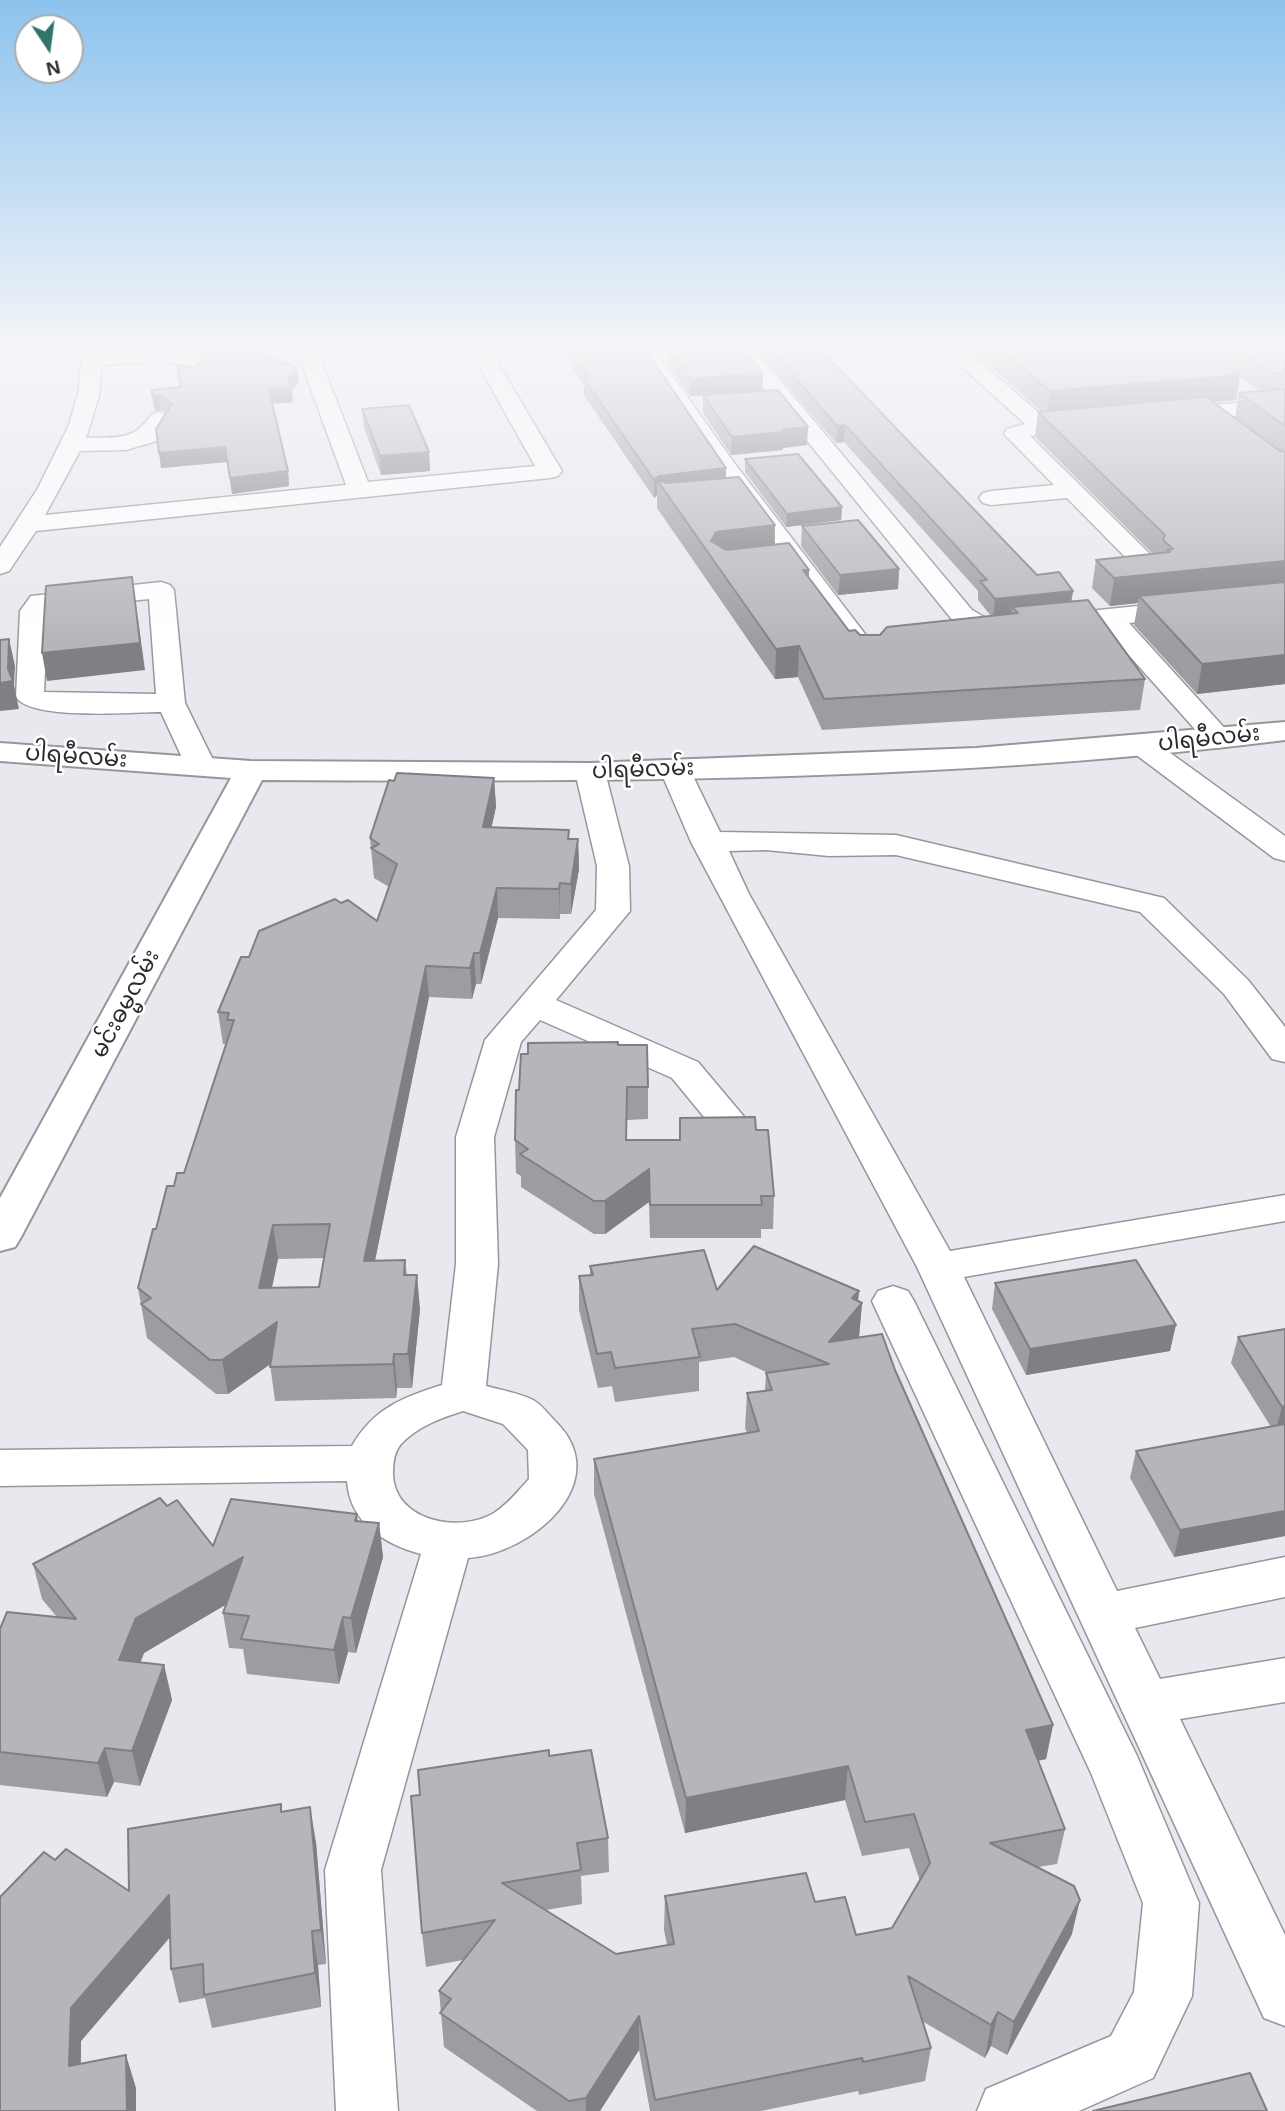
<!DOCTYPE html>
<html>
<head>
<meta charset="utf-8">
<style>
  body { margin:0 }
  #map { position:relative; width:1285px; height:2111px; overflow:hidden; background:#e8e8ef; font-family:Helvetica,sans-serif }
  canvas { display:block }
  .north { position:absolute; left:14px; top:14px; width:70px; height:70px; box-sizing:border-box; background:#fff; border:2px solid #aaabab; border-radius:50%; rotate:167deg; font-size:19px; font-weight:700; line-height:28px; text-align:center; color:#2b2c2e }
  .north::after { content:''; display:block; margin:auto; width:24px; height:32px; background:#327567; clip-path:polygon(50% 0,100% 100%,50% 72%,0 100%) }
</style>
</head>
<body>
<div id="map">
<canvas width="1285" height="2111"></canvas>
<div class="north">N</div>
</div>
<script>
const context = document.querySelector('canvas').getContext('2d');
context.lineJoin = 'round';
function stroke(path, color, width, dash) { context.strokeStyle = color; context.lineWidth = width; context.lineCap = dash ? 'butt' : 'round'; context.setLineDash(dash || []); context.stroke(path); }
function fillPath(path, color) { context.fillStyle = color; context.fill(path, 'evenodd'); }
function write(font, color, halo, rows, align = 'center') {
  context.font = font + ' Helvetica,"Noto Sans Myanmar",sans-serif'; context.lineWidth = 5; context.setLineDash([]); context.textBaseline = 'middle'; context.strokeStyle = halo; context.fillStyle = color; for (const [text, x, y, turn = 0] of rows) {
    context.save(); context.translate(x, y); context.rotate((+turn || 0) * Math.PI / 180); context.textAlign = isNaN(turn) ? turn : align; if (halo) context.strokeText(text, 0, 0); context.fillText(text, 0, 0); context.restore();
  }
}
const minor = new Path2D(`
  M82,348H102V352C132,350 162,346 191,354L203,374L193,380L186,378L177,363L158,361L102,365L99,396L86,438C117,437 133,442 152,414L160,412L171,419L157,441L126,450L80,451L45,515L346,485L296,348H316L368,482L535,466L469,348H489L562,471L558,476L550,478L36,531L9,571L0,574V547L38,488L69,425L79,390Z
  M633,348H653L732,460L865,634L869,640L865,646H845L716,470Z
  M732,348H753L972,610L991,621L1285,591V607L1129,623L1229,733L1234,739L1229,745L1219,748L1209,745L1102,625L987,637L954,622Z
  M941,348H964L1046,419L1093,417L1096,422L1093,427L1030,436L1155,559L1159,564L1155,569H1137L1067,498L991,505L983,503L979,498L983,493L991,491L1054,485L1004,434L1007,429L1025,424Z
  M1285,399V411L1174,422L1163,415L1174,408Z
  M161,582L170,585L174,590L185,703L215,764L211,770L200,773L189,770L185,764L161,712C131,712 32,721 16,697L20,611L31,596ZM149,599L156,694L44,692L48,609Z
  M1141,736L1151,739L1285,836V861L1274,858L1131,751L1126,745L1131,739Z
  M675,761L686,764L690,770L720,832L896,835L1164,898L1248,980L1285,1027V1062L1272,1059L1224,994L1140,912L896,855L829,856L766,850L729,851L749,894L950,1251L1285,1195V1221L964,1277L1117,1591L1285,1557V1597L1135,1628L1160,1679L1285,1658V1702L1180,1719L1285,1935V2026L1264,2018L917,1267L691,842L660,770L664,764Z
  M590,763L601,766L605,772L629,866L630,911L556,1000L698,1062L751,1125L746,1134L732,1137L718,1134L672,1078L540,1020L521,1042L494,1137L498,1264L486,1386C501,1390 519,1393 533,1400C541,1404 549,1415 556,1422C616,1482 531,1554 468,1558L381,1870L398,2111H336L325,1870L421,1554C384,1544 350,1523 347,1481L0,1486V1450L352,1446C373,1409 403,1397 442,1385L456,1264V1137L485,1040L596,910L597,866L575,772L579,766ZM463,1411L503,1424L528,1450L529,1479C518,1491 508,1504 494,1513C459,1534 394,1521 393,1474C393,1464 394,1452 401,1444C418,1426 441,1418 463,1411Z
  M893,1286L908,1291L914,1301L1137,1756L1199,1903L1192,1996L1153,2078L1079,2111H977L986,2089L1111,2036L1134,1992L1143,1903L1091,1773L872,1301L878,1291Z`);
const major = new Path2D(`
  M1285,722V740C946,782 602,782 262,780L21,1237L15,1247L0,1251V1198L231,778L0,761V743L251,761L590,763L976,748Z`);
const wall = new Path2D(`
  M561,348H644L726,468V478L775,525V545L809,570V578L849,631L860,635H880L991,616L978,600V591L844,442L836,443L755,348H819L1037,575L1073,591L1071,601L1145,679L1140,710L822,730L798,677L775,679L657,508V495L654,498L584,395V386Z
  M669,348L763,373V391L690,396L669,365Z
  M970,348H1285V684L1197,694L1134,625L1138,603L1110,606L1092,588L1096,560L1153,554L1035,437L1038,412H1042ZM1240,377L1260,391L1239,393L1235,418L1213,402L1236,400Z
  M199,352L242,356L299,382L292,390L293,402L272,404L288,471L289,486L232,494L227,462L161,468L166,413L161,410L155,411L152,390L181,387L193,368L201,363Z
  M703,395L807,445L783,448V450L731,455L703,413Z
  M362,409L429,452L430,471L381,475L364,427Z
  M745,459L842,507L841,520L786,527L745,472Z
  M802,526L899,569L898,589L838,595L801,546Z
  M494,778L496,807L491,828L578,839L579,869L571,914H560V919L498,918L481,984H476L472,999L429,997L375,1261L405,1260L407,1275L420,1309L412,1388H397L396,1398L275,1401L270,1364L228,1394H216L147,1338L138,1288L156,1229L174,1186L184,1173L226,1044H223L218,1012L249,957L341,903L377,921L389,887L374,878L370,838ZM324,1258L319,1287L272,1288L278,1259Z
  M618,1045L648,1087V1119L627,1120V1140H679L680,1118L756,1130L774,1196L773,1229H761V1238H650L649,1202L605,1234H594L521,1187V1176L516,1173L515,1140L519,1090Z
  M590,1266L717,1290L859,1291L858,1301L862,1303L859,1337L858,1338L895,1370L1053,1725L1046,1759L1038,1761L1065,1829L1057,1864L1038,1867L1072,1934L1007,2055L991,2046L985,2058L922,2021L931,2048L925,2081L859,2095L858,2091L761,2111H650L639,2050L600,2111H537L444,2047L439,1991L463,1960L426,1967L422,1933L420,1795L549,1756L608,1838L609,1872L581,1876L582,1904L546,1910L616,1954L667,1945L664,1930L665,1896L815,1902L856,1935L892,1928L920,1881L909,1848L862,1856L845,1800L685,1833L594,1494V1459L747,1433L745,1428L747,1393L765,1391L766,1373H768L734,1357L699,1362V1391L615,1402L612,1386L598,1388L579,1310V1276L590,1275Z
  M995,1283L1170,1351L1026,1375L992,1309Z
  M1285,1329V1536L1174,1557L1130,1478L1136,1451L1271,1427L1231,1363L1238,1337Z
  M167,1506L213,1546L357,1514L358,1521L379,1523L383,1557L356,1653L348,1652L339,1684L247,1674L243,1649L229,1648L223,1613L226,1604L144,1653L140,1663L164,1665L172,1700L140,1786L114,1782L107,1797L0,1785V1629L57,1617L42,1599L33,1564Z
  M281,1804L282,1812L316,1842L326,1964L318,1965L321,2007L212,2028L205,1998L179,2003L171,1969L170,1937L81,2041V2064L136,2088L0,2111L55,1860L129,1891Z`);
const shadedWall = new Path2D(`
  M881,348H907L881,351Z
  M297,368L299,382L292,390L293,402L270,404L269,390L288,379Z
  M763,373V391L690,396L691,379Z
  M1240,375L1236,400L1047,416L1050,391Z
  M159,395L161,410L155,411L152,396Z
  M845,425L844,442L836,443L837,426Z
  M808,427L807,445L783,448V450L731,455L732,437Z
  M225,447L227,462L161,468L159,453Z
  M429,452L430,471L381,475L380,456Z
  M726,468L725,486L666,493L657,480V495L654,498V480L659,476Z
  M288,471L289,486L232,494L230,478Z
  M842,507L841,520L786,527L787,514Z
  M775,525L774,553L710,556L711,541L716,532Z
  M1285,561V588L1139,596L1138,603L1110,606L1114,578Z
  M899,569L898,589L838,595L840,575Z
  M803,570H809L808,599Z
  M132,577L145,670L47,681L42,653Z
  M1073,591L1070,610L1018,613L1012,607L1011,616L993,618L995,599Z
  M9,639L15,666L14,685L19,709L0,711V683L8,669Z
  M799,646L798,677L775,679L776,649Z
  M1285,655V684L1197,694L1202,664Z
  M494,778L496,807L485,857L483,827Z
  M578,839L579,869L571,914V884Z
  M560,883V919L559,889Z
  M497,888L498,918L481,984L480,953Z
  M474,953L476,984L472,999L470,968Z
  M426,966L429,997L368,1294L364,1261Z
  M649,1169V1202L605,1234V1201Z
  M273,1225L278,1259L264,1322L259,1288Z
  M417,1275L420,1309L412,1388L408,1354Z
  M859,1291L857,1308L862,1303L859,1337L828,1374L829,1342L852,1298Z
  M277,1322L282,1356L228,1394L222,1360Z
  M1176,1325L1170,1351L1026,1375L1030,1349Z
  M394,1354L397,1388L396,1398L393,1364Z
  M1285,1406V1432L1275,1433L1282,1407Z
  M1285,1511V1536L1174,1557L1180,1530Z
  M379,1523L383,1557L356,1653L351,1618Z
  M243,1557L249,1591L144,1653L128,1695L119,1660L136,1618Z
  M343,1617L348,1652L339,1684L334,1650Z
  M164,1665L172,1700L140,1786L132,1751Z
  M1053,1725L1046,1759L1020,1764L1026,1730Z
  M105,1748L114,1782L107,1797L98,1763Z
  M848,1766L845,1800L685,1833L686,1798Z
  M310,1807L316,1842L326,1964L321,1930Z
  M169,1895L177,1929L81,2041L80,2099L69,2066L71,2008Z
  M1080,1900L1072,1934L1007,2055L1014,2022Z
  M312,1931L318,1965L321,2007L315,1973Z
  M998,2012L991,2046L985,2058L991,2025Z
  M639,2016V2050L600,2111H586V2098Z
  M126,2055L136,2088V2111H127Z`);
const building = new Path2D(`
  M570,348H644L726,468L659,476L654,480L584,379L589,378Z
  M669,348H743L763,373L691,379Z
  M770,348H819L1037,575L1059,572L1073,591L995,599L980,581L987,580L845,425L837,426Z
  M1000,348H1204L1240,375L1050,391Z
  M1238,348H1285V373H1272Z
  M204,349L241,352L242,356L261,354L297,368L288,379L291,388L269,390L288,471L230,478L225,447L159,453L156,429L172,404L159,395L152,396V390L181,387L177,364L193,368L204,361L199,352Z
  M1285,389V426L1239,393Z
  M778,390L808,427L782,430L784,432L732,437L703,395Z
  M1206,397L1280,451L1285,452V561L1114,578L1096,560L1170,552L1167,550L1173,549L1163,540L1165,535L1038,412Z
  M409,405L429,452L380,456L362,409Z
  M798,454L842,507L787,514L745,459Z
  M739,477L775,525L716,532L711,541L726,550L789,543L809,570H803L849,631L855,630L860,635H880L887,627L1018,613L1012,607L1088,600L1145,679L824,699L799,646L776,649L657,480L667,483Z
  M858,520L899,569L840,575L802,526Z
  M132,577L140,643L42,653L46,586Z
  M1285,582V655L1202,664L1139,596Z
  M9,639L8,669L13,681L0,683V640Z
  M397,773L494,778L483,827L569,830L568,839H578L571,884L560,883L559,889L497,888L480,953H474L470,968L426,966L364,1261L405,1260L404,1275H417L408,1354H394L393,1364L270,1367L277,1322L222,1360H210L141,1304L151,1298L138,1288L153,1229H156L167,1186H174L177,1173H184L234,1020H227L229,1013L218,1012L241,957H249L259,931L335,899L341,903L348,900L377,921L397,864L371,848L379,844L370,838L389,780L394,781ZM330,1224L319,1287L259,1288L273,1225Z
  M618,1042V1045H647L648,1087H627L626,1140H680V1118L755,1117L756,1130H768L774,1196H761L762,1205H650L649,1169L605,1201H594L520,1154L528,1149L515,1140L516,1090H519L521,1054H528V1043Z
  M754,1246L859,1291L852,1298L862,1303L829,1342L882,1334L895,1370L1053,1725L1026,1730L1065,1829L990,1843L1074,1886L1080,1900L1014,2022L998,2012L991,2025L908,1976L931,2048L863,2062L862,2058L655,2100L639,2016L586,2098L569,2101L440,2013L451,1999L439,1991L495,1920L422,1933L411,1796L420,1795L418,1770L549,1750V1756L591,1750L608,1838L577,1843L581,1870L502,1883L616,1954L674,1944L665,1896L806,1873L815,1902L845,1897L856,1935L892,1928L930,1863L914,1814L865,1822L848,1766L686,1798L594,1459L759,1431L747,1393L772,1390L766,1373L829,1364L735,1324L692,1329L700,1357L615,1368L611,1352L597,1354L579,1276L593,1275L590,1266L704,1250L717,1290Z
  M1136,1260L1176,1325L1030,1349L995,1283Z
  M1285,1329V1406L1282,1407L1238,1337Z
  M1285,1424V1511L1180,1530L1136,1451Z
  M160,1498L167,1506L177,1500L213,1546L231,1499L357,1514L355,1521L379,1523L351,1618L343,1617L334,1650L241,1639L249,1616L223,1613L243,1557L136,1618L119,1660L164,1665L132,1751L105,1748L98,1763L0,1752V1629L7,1612L76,1619L33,1564Z
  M281,1804V1812L310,1807L321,1930L312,1931L315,1973L204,1995L203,1964L171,1969L169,1895L71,2008L69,2066L126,2055L127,2111H0V1897L44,1852L55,1860L66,1849L129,1891L128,1829Z
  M1250,2073L1267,2111H1093Z`);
const streetNames = [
  ["ပါရမီလမ်း",1209,739,-6],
  ["ပါရမီလမ်း",76,757,4],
  ["ပါရမီလမ်း",643,770,-2],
  ["မင်းဓမ္မလမ်း",126,1004,-62]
];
stroke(minor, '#96979d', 3);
stroke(major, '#96979d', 4);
fillPath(minor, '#fff');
fillPath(major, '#fff');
fillPath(wall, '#9c9da2');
fillPath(shadedWall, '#7f7f84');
fillPath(building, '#b5b6bc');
stroke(building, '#7f7f84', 2);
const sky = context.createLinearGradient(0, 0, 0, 644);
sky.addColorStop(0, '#8cc3ee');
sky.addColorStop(0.54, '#f5f5f8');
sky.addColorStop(1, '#f5f5f800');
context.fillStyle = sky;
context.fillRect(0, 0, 1285, 644);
write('23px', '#2b2c2e', '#fff', streetNames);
</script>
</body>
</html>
